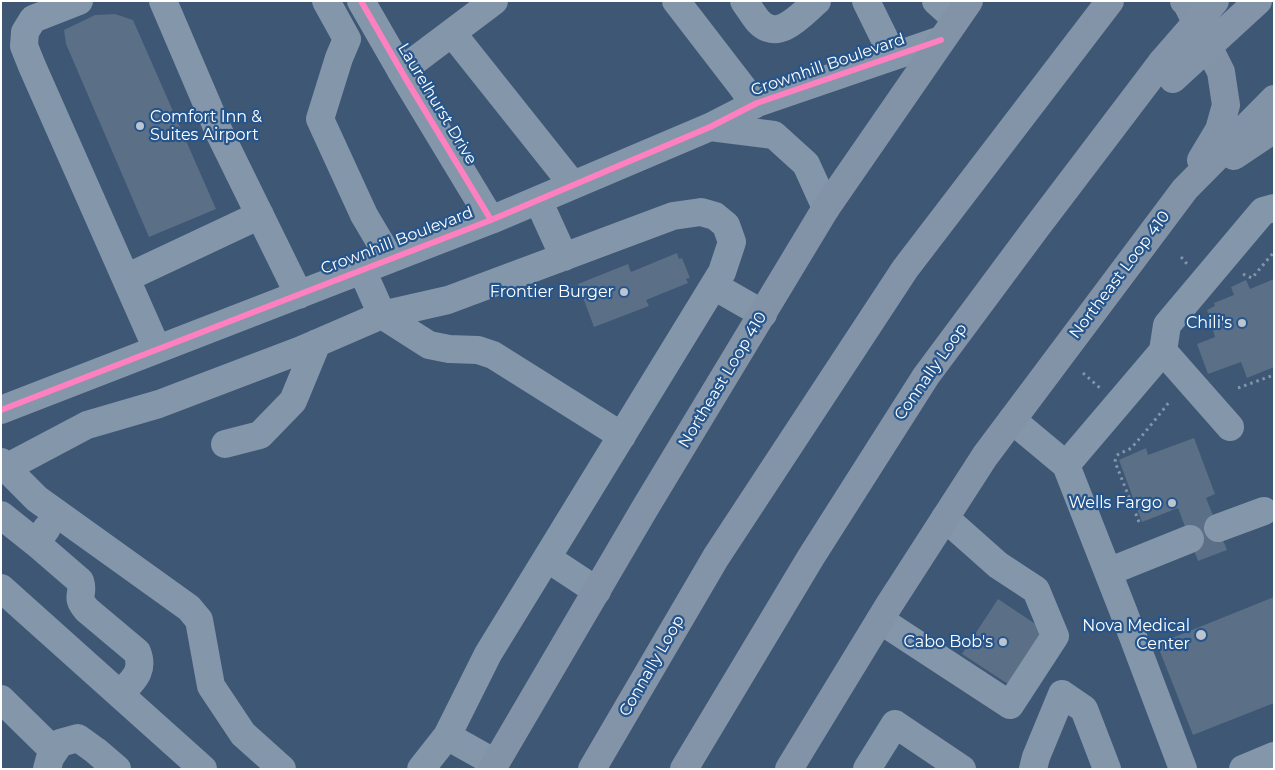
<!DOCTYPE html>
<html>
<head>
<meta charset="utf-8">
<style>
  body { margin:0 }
  #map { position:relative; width:1275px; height:770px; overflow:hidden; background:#3d5775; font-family:Montserrat,sans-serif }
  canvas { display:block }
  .frame { position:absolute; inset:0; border:2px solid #fff; pointer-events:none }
</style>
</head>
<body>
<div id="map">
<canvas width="1275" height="770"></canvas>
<div class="frame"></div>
</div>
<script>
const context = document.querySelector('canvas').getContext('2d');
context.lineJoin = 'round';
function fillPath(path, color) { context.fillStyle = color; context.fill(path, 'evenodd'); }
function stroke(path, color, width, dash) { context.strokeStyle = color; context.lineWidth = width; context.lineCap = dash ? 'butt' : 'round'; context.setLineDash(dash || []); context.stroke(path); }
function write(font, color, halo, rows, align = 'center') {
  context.font = font + ' Montserrat,sans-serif'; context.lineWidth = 4.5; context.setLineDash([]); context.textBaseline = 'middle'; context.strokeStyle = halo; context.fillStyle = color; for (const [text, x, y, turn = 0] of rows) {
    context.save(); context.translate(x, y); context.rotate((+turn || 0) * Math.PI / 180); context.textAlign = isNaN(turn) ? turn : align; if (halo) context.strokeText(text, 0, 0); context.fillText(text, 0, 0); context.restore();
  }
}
const building = new Path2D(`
  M115,14L133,20L216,209L149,237L66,44L64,30L95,15Z
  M677,253L679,259L682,258L690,278L686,279L688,283L646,300L649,306L594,327L578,284L628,264L631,272Z
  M1274,279V367L1247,378L1241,362L1208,374L1197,344L1215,337L1207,310L1215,306L1214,303L1234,295L1231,287L1246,280L1250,289Z
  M1194,438L1215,494L1206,498L1227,550L1198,561L1178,508L1142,522L1119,460L1146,448L1148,455Z
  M1274,597V703L1193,735L1157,644Z
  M998,599L1043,629L1008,684L962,654Z`);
const path = new Path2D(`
  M1181,257L1187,264
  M1243,274L1247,276L1252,278L1274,252
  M1083,373L1100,388
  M1238,388L1274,375
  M1139,522L1115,462C1116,450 1125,454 1132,447C1145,433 1158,416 1170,401`);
const minor = new Path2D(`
  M79,1L33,19L25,32L24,46L32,66L157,349
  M163,1L219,132L299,295
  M326,1L347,39L339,58L320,119L364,215L390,259
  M361,1L407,81L491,220
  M676,1L743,88L754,105
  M744,1C749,8 753,15 758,21C778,43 801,15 817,1
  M866,1L893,56
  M936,1L956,19
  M452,33L573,185
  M401,71L494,1
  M710,127L774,135L806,164L826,208
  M538,200L564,257
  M362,270L382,315L429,345L449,349L478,350L493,355L622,436
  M126,278L260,215
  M714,286L763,314
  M1163,351L1230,427
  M1,410L491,220L710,127L757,103L941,40
  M1012,420L1066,465L1163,351L1167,325L1263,211L1274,208
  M225,444L260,435L293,401L317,343
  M1,462L6,468L37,499L189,608L199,620L211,686L243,734L282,769
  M1066,465L1124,613L1183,769
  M6,468L87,425L159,404L301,350L382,315L448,300L673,216L701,212L715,216L726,225L732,242L722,272L488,654L447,736L421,769
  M1,515L36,543L47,528
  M1218,528L1264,511
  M36,543L80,581C85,596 74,595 87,610L137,652C145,672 132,681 120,694
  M547,558L597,591
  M1108,572L1190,539
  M1,588L203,769
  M880,620L1010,705L1055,636L1036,590L998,565L945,518
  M1,699L54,751
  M447,736L495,763
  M47,769L50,758L60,743L78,738L96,751L117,769
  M867,769L895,724L962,769
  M1033,769L1036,757L1062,694L1084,709L1107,769
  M1243,769L1274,756`);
const major = new Path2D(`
  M1184,1L1187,4L1221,72L1226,105L1219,130L1201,160
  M1234,156L1274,129
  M492,769L645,508L826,208L969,1
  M789,769L889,605L985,456L1185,189L1274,99`);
const highway = new Path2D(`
  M592,769L716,557L905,269L1110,1
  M684,769L811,557L926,376L1036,228L1162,62`);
const highwayBridge = new Path2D(`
  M1162,62L1215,1
  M1173,79L1258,1`);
const cycleway = new Path2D(`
  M361,1L407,81L491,220
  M1,410L491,220L710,127L757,103L941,40`);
const markers = [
  [140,126,5,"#bbc4cf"],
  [624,292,5,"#bbc4cf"],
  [1242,323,5,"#bbc4cf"],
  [1172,503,5,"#bbc4cf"],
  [1201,635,6,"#bbc4cf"],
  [1003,642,5,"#bbc4cf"]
];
const streetNames = [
  ["Crownhill Boulevard",828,65,-19],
  ["Laurelhurst Drive",437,104,59],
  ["Crownhill Boulevard",397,241,-21],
  ["Northeast Loop 410",1120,275,-53],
  ["Connally Loop",931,372,-55],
  ["Northeast Loop 410",723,380,-59],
  ["Connally Loop",652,666,-60]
];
const poiNames = [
  ["Comfort Inn &",150,117,"left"],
  ["Suites Airport",150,135,"left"],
  ["Frontier Burger",614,292],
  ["Chili's",1232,323],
  ["Wells Fargo",1162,503],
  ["Nova Medical",1190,626],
  ["Center",1190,644],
  ["Cabo Bob's",993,642]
];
fillPath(building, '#5b6f86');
stroke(path, '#8496a9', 3, [2.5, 4]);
stroke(minor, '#8496a9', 28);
stroke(major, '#8393a7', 28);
stroke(highway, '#8494a8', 28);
stroke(highwayBridge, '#8494a8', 28);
stroke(cycleway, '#ff80c0', 6);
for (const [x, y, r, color] of markers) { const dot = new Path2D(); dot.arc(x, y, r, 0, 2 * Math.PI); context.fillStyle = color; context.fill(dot); stroke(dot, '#26558c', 2); }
write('16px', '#fff', '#26558c', streetNames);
write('16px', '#fff', '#26558c', poiNames, 'right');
</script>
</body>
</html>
